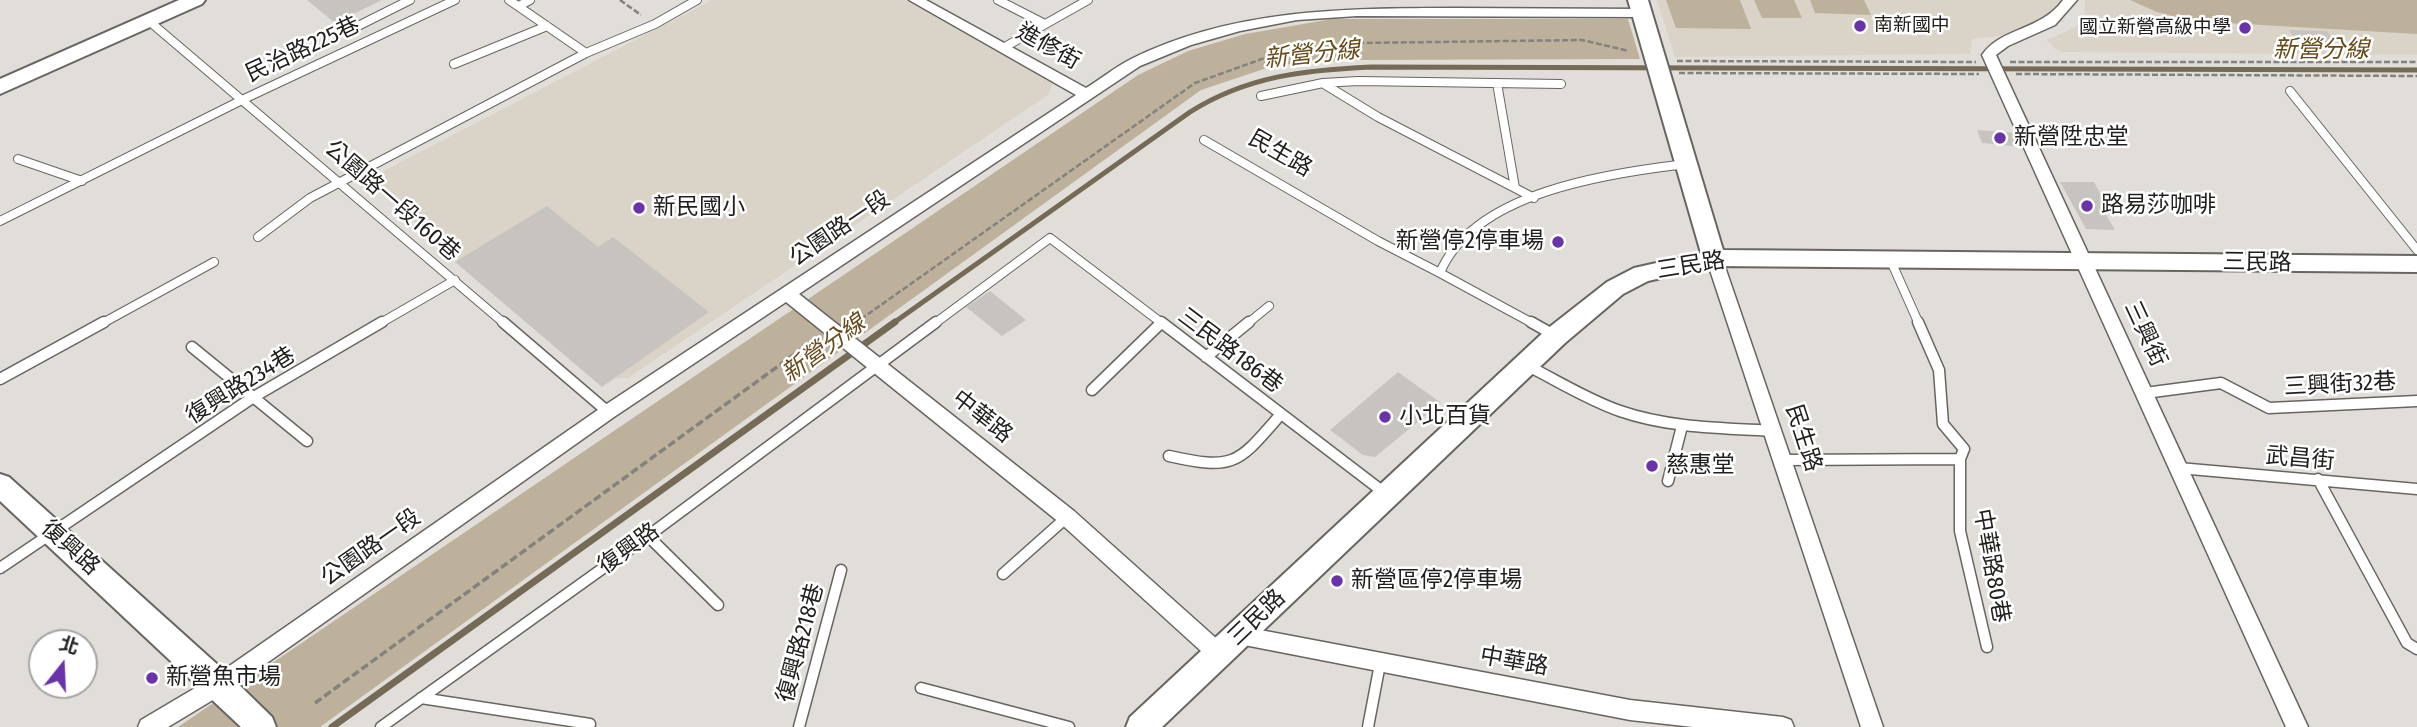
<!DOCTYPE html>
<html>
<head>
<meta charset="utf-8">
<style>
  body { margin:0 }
  #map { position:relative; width:2417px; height:727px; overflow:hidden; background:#e1ded9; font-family:"Fira Sans Condensed","Noto Sans TC",sans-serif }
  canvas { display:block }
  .north { position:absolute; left:28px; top:629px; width:70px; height:70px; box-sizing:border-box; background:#fff; border:2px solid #a6a5a5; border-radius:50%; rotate:18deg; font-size:19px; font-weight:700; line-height:28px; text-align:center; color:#201f1d }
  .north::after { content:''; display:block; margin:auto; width:24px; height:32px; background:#6b33a9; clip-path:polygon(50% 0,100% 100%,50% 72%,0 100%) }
</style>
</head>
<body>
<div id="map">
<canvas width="2417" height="727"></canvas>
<div class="north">北</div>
</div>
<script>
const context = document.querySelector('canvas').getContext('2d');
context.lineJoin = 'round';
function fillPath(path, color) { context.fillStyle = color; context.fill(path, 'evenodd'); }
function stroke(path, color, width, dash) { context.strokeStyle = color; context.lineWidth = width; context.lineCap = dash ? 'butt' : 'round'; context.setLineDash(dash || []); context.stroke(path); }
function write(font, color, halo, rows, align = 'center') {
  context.font = font + ' "Fira Sans Condensed","Noto Sans TC",sans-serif'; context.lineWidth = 5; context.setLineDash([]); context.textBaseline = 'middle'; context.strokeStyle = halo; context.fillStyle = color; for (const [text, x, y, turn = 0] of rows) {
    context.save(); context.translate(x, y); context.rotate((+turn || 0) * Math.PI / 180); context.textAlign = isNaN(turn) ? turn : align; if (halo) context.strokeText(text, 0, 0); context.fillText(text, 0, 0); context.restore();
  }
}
const built = new Path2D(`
  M712,0H905L1053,83L1048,95L628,378L596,379L375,188L378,174Z
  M1657,0H2064L2063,21L2047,30L1972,39L1970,54L1675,57Z
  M2085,0H2417V55L2063,52L2055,49L2047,40L2084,23Z`);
const green = new Path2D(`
  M1666,0H1740L1751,29L1676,28Z
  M1754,0H1794L1802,18H1762Z
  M1810,0H1864L1871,15L1815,13Z
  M2130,0H2417V34L2192,21L2157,12Z
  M1332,19H1628L1640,59L1359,60L1276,65L1201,90L320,727H178L1138,75L1188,51L1245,34Z`);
const streamFar1 = new Path2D(`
  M892,324L1190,112C1247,76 1305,70 1371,67L2417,70`);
const stream = new Path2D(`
  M332,727L895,322`);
const building = new Path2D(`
  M307,0H382L335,23Z
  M2289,30L2327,31L2336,44L2311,46L2297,42Z
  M1977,130L2017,133L2022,147L1982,143Z
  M2060,182H2094L2107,206H2101L2115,230L2086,229Z
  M547,206L598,247L613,237L709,312L602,387L455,262Z
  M990,291L1026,320L1002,336L966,307Z
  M1398,372L1441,403L1375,457L1363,455L1330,430Z`);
const pathFar1 = new Path2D(`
  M620,0L641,15
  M1677,61L1976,62
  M2010,62H2417
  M1679,73L1979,74
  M2016,74L2417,76
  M854,324L1195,83L1273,55L1360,43L1582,40L1629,51`);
const path = new Path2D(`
  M854,324L856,322
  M315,703L814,340`);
const laneFar1 = new Path2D(`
  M509,0L586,53
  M998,0L1043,23
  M519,6L530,0
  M149,21L505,324
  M348,31L410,0
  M1003,48L1088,0
  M454,64L547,26
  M1497,83L1515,188L1534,198
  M1324,84L1378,117L1515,188
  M2290,91L2417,250
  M1261,96L1323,83L1358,81L1561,84
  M1204,140L1378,241L1440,273
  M18,159L82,181
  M0,221L244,99L455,0
  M258,237L310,198L586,53L655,24L697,0
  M1890,259L1919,324
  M101,324L214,262
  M379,324L455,280
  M934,324L1050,238L1163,324
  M1247,324L1269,306
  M1534,324L1440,273C1473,192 1609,173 1686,164`);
const lane = new Path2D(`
  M503,322L608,412
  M1161,322L1386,494
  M1531,322L1554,335
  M1918,322L1939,370L1943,424L1964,449L1960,459V531L1987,647
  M192,347L307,441
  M1206,357L1249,322
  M1528,366C1558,381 1588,400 1620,411C1669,428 1722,428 1774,431
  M0,379L104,322
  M1092,390L1161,323
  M2145,393L2221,383L2269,408L2417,401
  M1169,456C1236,471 1238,463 1281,414
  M1783,460L1960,459
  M2179,468L2417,489
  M2318,479L2407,643L2417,649
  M1668,481L1682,426
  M648,536L718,605
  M0,568L252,398L382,322
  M1003,574L1067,517
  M921,688L1069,727
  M421,698L590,724
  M381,727L648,536L936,322
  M799,727L841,570
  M1368,727L1380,664`);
const street = new Path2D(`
  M909,0H926L1086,88C1101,79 1115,67 1131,59C1232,9 1344,8 1455,8C1517,8 1580,9 1642,9L1649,13L1642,17L1357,16L1297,20L1240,31L1191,45L1140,66L799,294L1074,511L1226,647L1229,654L1226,661L1219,663L1212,661L1060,523L786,302L614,417L226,692L168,727H138L141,720L212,678L602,407L1076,95Z
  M2063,0H2077L2055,25L2008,46L1996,55L2308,727H2286L1982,55C2001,27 2041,31 2063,0Z
  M1714,252L1722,258L1883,727H1861L1706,258Z
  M1239,626L1630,700L1783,717L1791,720L1794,727H1693L1630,720L1239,644L1232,642L1229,635L1232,628Z`);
const secondary = new Path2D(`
  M179,0H205L202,4L0,94V79Z
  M1628,0H1648L1723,250L2417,256V272L1714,266L1648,281L1623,294L1565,343L1162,727H1126L1130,717L1547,329L1607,282L1634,268L1701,253Z
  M0,474L9,477L229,675L272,717L276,727H241L0,501Z`);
const markers = [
  [1860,26,7,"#6b33a9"],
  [2245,28,7,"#6b33a9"],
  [2000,138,7,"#6b33a9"],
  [2087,206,7,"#6b33a9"],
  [639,208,7,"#6b33a9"],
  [1558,242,7,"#6b33a9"],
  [1385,417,7,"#6b33a9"],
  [1652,466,7,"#6b33a9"],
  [1337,581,7,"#6b33a9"],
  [152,678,7,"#6b33a9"]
];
const farPoinames = [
  ["南新國中",1874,26],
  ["國立新營高級中學",2231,28,"right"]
];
const streetNames = [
  ["進修街",1048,47,29],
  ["民治路225巷",303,50,-25],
  ["民生路",1280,154,30],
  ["公園路一段160巷",392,201,41],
  ["公園路一段",840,229,-34],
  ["三民路",2257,263,1],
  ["三民路",1691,266,-9],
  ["三興街",2145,334,65],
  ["三民路186巷",1230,351,37],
  ["三興街32巷",2340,385,-3],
  ["復興路234巷",241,386,-32],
  ["中華路",982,417,38],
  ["民生路",1803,438,72],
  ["武昌街",2300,459,5],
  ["復興路",70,548,42],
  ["公園路一段",371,548,-35],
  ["復興路",629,549,-36],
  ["中華路80巷",1991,566,80],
  ["三民路",1257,618,-44],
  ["復興路218巷",801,643,-75],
  ["中華路",1514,662,10]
];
const poiNames = [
  ["新營陞忠堂",2014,138],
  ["路易莎咖啡",2101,206],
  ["新民國小",653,208],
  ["新營停2停車場",1544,242,"right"],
  ["小北百貨",1399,417],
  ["慈惠堂",1666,466],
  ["新營區停2停車場",1351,581],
  ["新營魚市場",166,678]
];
const waterNames = [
  ["新營分線",2321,50],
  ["新營分線",1312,55,-6],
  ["新營分線",824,349,-36]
];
fillPath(built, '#dad3c8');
fillPath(green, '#beb19c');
stroke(streamFar1, '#756a55', 5);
stroke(stream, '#756a55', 7);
fillPath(building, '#c7c4c0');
stroke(laneFar1, '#686561', 10);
stroke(lane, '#686561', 13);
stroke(street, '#686561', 3);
stroke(secondary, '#686561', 4);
stroke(pathFar1, '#84827e', 2.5, [6, 2.5]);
stroke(path, '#84827e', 3.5, [8, 3.5]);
stroke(laneFar1, '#fff', 8);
stroke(lane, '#fff', 10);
fillPath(street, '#fff');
fillPath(secondary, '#fff');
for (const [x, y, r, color] of markers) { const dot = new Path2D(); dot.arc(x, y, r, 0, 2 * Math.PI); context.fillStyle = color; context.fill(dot); stroke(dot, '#fff', 2.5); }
write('19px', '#201f1d', '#fff', farPoinames, 'left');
write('23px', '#201f1d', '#fff', streetNames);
write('23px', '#201f1d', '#fff', poiNames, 'left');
write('italic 24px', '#664c1a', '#fff', waterNames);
</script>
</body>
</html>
